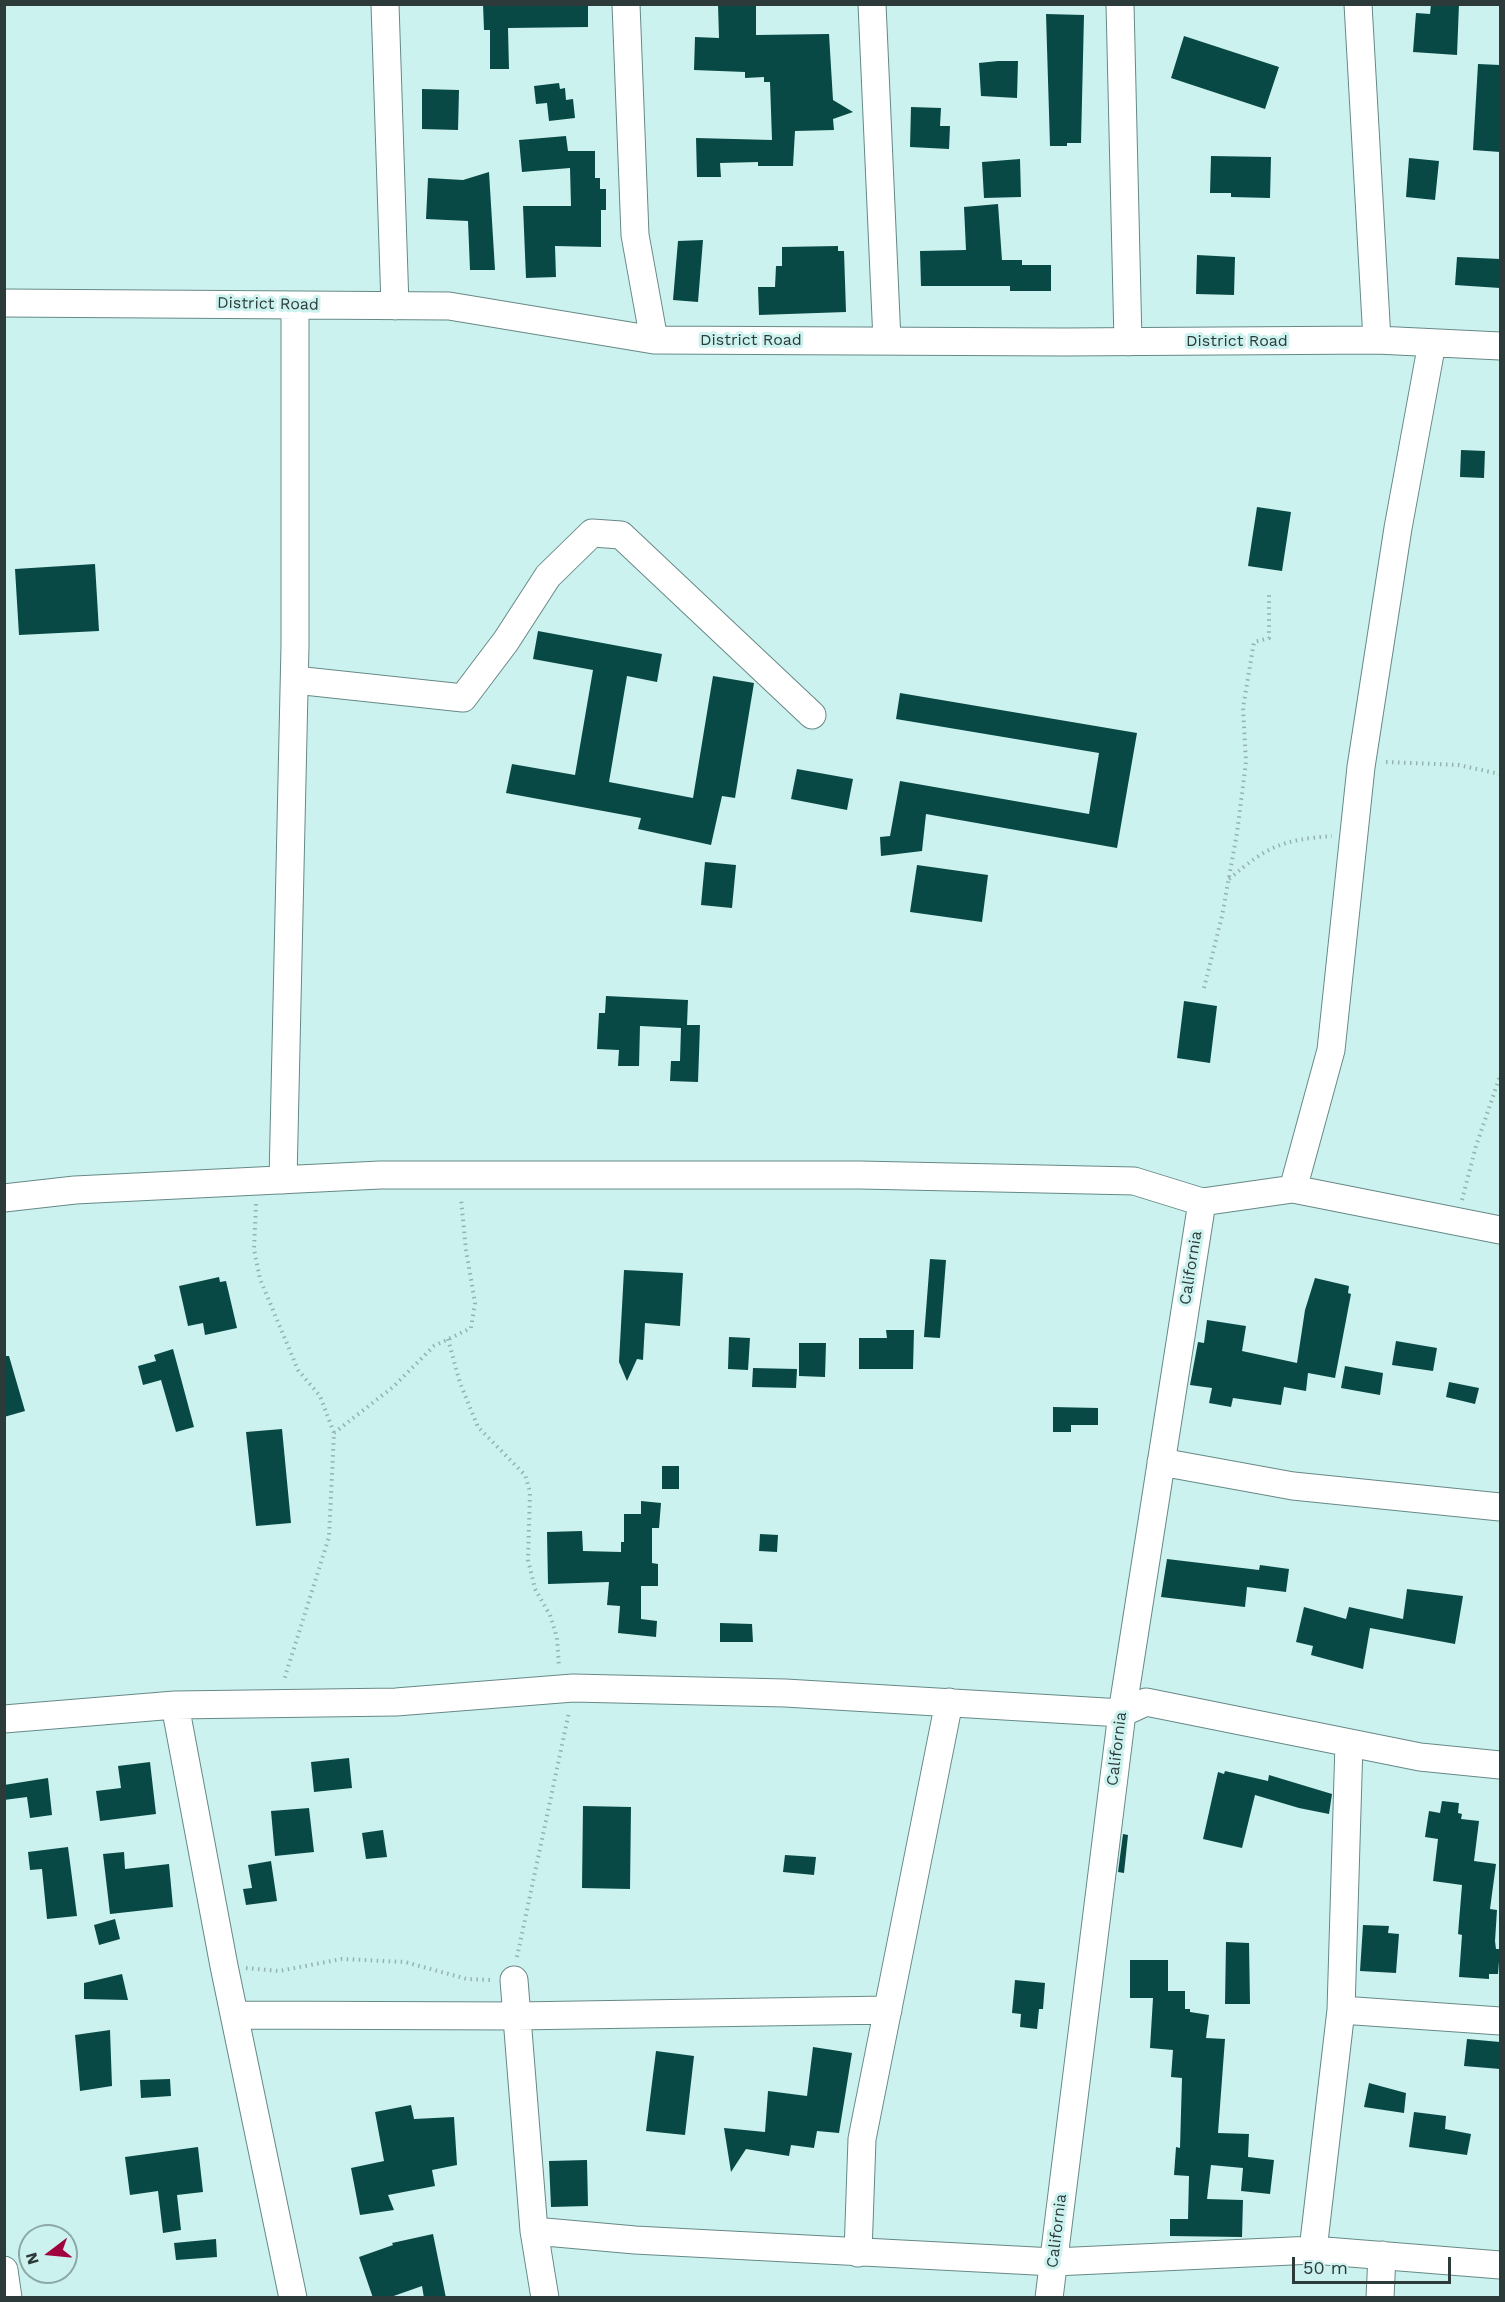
<!DOCTYPE html>
<html>
<head>
<meta charset="utf-8">
<style>
  body { margin:0 }
  #map { position:relative; width:1505px; height:2302px; overflow:hidden; background:#ccf2ef; font-family:"Work Sans",sans-serif }
  canvas { display:block }
  .frame { position:absolute; inset:0; border:6px solid #2c3b3a; pointer-events:none }
  .north { position:absolute; left:18px; top:2224px; width:60px; height:60px; box-sizing:border-box; background:#ccf2ef; border:2px solid #8ca9a7; border-radius:50%; rotate:254deg; font-size:16px; font-weight:700; line-height:24px; text-align:center; color:#2c3b3a }
  .north::after { content:''; display:block; margin:auto; width:21px; height:27px; background:#a1033f; clip-path:polygon(50% 0,100% 100%,50% 72%,0 100%) }
  .scale { position:absolute; left:1292px; top:2257px; width:159px; height:27px; box-sizing:border-box; border:3px solid #2c3b3a; border-top:0; padding-left:8px; font-size:18px; line-height:21px; white-space:nowrap; color:#2c3b3a; -webkit-text-stroke:4px #ccf2ef; paint-order:stroke }
</style>
</head>
<body>
<div id="map">
<canvas width="1505" height="2302"></canvas>
<div class="frame"></div>
<div class="north">N</div>
<div class="scale">50 m</div>
</div>
<script>
const context = document.querySelector('canvas').getContext('2d');
context.lineJoin = 'round';
function fillPath(path, color) { context.fillStyle = color; context.fill(path, 'evenodd'); }
function stroke(path, color, width, dash) { context.strokeStyle = color; context.lineWidth = width; context.lineCap = dash ? 'butt' : 'round'; context.setLineDash(dash || []); context.stroke(path); }
function write(font, color, halo, rows, align = 'center') {
  context.font = font + ' "Work Sans",sans-serif'; context.lineWidth = 6; context.setLineDash([]); context.textBaseline = 'middle'; context.strokeStyle = halo; context.fillStyle = color; for (const [text, x, y, turn = 0] of rows) {
    context.save(); context.translate(x, y); context.rotate((+turn || 0) * Math.PI / 180); context.textAlign = isNaN(turn) ? turn : align; if (halo) context.strokeText(text, 0, 0); context.fillText(text, 0, 0); context.restore();
  }
}
const building = new Path2D(`
  M483,4H588V27L508,28L509,69H490V30H484Z
  M718,4H756V35L829,34L833,100L853,112L833,119L834,130L795,131L793,166H758V162L720,163L721,177H697L696,138L772,140L770,82H764V77L745,78V72L694,70L695,37L719,38Z
  M1431,4H1459L1457,55L1413,52L1416,13L1430,14Z
  M1046,14L1084,15L1081,143H1067V146H1050Z
  M1184,36L1279,67L1265,109L1171,78Z
  M998,61H1018L1017,98L981,96L979,63Z
  M1478,64L1500,65V152L1473,150Z
  M559,83L560,89L565,88L566,100L573,99L575,118L549,121L547,103L536,104L534,86Z
  M422,89L459,90L458,130L422,129Z
  M911,107L941,108L940,126H950L949,149L910,147Z
  M566,136L568,151H595V178H600V189H606V210H601V247L555,246L556,277L526,278L523,206H571L570,168L522,172L519,140Z
  M1211,156L1271,157L1270,198L1231,197V193H1210Z
  M1409,158L1439,161L1435,200L1406,197Z
  M1020,159L1021,197L984,198L982,162Z
  M489,172L495,270H470L468,221L426,219L428,178L463,180Z
  M998,204L1002,260H1022V265H1051V291H1010V286H921L920,251L966,250L964,207Z
  M703,240L698,302L673,300L678,241Z
  M838,246V251H844L846,312L759,315L758,287H775L776,266H782V247Z
  M1197,255L1235,257L1234,295L1196,294Z
  M1457,257L1500,259V288L1455,285Z
  M1461,450L1485,451L1484,478L1460,477Z
  M1257,507L1291,512L1282,571L1248,566Z
  M95,564L99,631L19,635L15,569Z
  M538,631L662,654L657,682L627,676L609,782L693,798L713,676L754,683L735,798L722,796L711,845L638,829L641,818L506,793L512,764L575,775L593,670L533,659Z
  M900,693L1137,733L1117,848L926,814L922,851L881,856L880,837L890,836L900,781L1089,814L1099,753L896,719Z
  M797,769L853,779L847,810L791,799Z
  M705,862L736,865L732,908L701,905Z
  M917,865L988,875L982,922L910,912Z
  M606,996L688,1000L687,1025H700L698,1082L670,1081L671,1061H680L681,1028L640,1026L639,1066H618L619,1050L597,1049L599,1013H605Z
  M1184,1001L1217,1006L1210,1063L1177,1058Z
  M930,1259L946,1260L940,1338L924,1337Z
  M624,1270L683,1273L680,1326L645,1323L643,1360L637,1359L627,1381L619,1362Z
  M219,1277L220,1282L226,1281L237,1328L205,1335L203,1323L188,1326L179,1286Z
  M1315,1278L1349,1286L1348,1293L1351,1294L1335,1378L1308,1373L1306,1391L1284,1387L1281,1405L1233,1398L1231,1407L1209,1403L1212,1388L1190,1385L1198,1342L1204,1343L1207,1320L1246,1326L1242,1351L1297,1363L1305,1310Z
  M886,1330H914L913,1369H859V1338H887Z
  M729,1337L750,1338L748,1370L728,1369Z
  M1396,1341L1437,1348L1433,1371L1392,1365Z
  M799,1343H826L825,1377L799,1376Z
  M173,1349L194,1427L176,1432L161,1380L143,1385L138,1366L156,1361L154,1355Z
  M4,1356H9L25,1411L4,1417Z
  M1345,1366L1383,1373L1380,1395L1341,1388Z
  M753,1368L797,1369L796,1388L752,1387Z
  M1449,1382L1479,1388L1475,1404L1446,1397Z
  M1053,1407L1098,1408V1425H1071V1432H1053Z
  M282,1429L291,1523L256,1526L246,1432Z
  M662,1466H679V1489H662Z
  M641,1501L661,1503L659,1528H652V1563L658,1564V1586H641V1619L657,1621L656,1637L618,1633L620,1606L607,1605L609,1582L548,1584L547,1532L582,1531L583,1551L621,1552V1542H624V1514H641Z
  M760,1534L778,1535L777,1552L759,1551Z
  M1167,1559L1259,1570L1260,1565L1289,1569L1286,1592L1247,1587L1245,1607L1161,1597Z
  M1407,1589L1463,1596L1455,1644L1370,1628L1363,1669L1311,1655L1313,1646L1296,1642L1304,1607L1346,1619L1349,1607L1403,1619Z
  M720,1623L752,1624L753,1642H720Z
  M349,1758L352,1788L314,1792L311,1762Z
  M150,1762L156,1814L100,1821L96,1791L121,1788L118,1766Z
  M1225,1771L1268,1781L1269,1775L1332,1794L1329,1814L1299,1808L1255,1795L1242,1848L1203,1839L1218,1772L1224,1774Z
  M48,1778L52,1815L30,1818L27,1797L4,1800V1785Z
  M1442,1801L1459,1803L1458,1813L1462,1814L1461,1819L1479,1821L1474,1861L1496,1864L1490,1909L1497,1910L1495,1941L1496,1949H1500L1498,1974H1489V1979L1459,1977L1462,1935L1458,1934L1462,1885L1433,1881L1438,1839L1425,1837L1429,1811L1440,1813Z
  M583,1806L631,1807L630,1889L582,1888Z
  M309,1808L314,1852L275,1856L271,1811Z
  M383,1830L387,1857L366,1859L362,1833Z
  M1123,1834L1128,1835L1124,1873L1118,1872Z
  M68,1847L77,1916L47,1919L42,1869L30,1870L28,1852Z
  M124,1852L125,1869L169,1864L173,1907L110,1914L103,1854Z
  M785,1855L816,1857L814,1875L783,1872Z
  M271,1861L277,1901L246,1905L243,1889L252,1888L248,1865Z
  M115,1919L120,1939L99,1945L94,1925Z
  M1363,1925L1389,1926L1388,1933L1399,1934L1396,1973L1360,1971Z
  M1226,1942L1249,1943L1250,2004H1225Z
  M1130,1960H1168V1991H1185V2009H1190V2012L1209,2015L1206,2038L1225,2039L1218,2133L1249,2134L1248,2157L1274,2160L1270,2194L1241,2191L1243,2168L1211,2165L1207,2199L1243,2200L1242,2237L1170,2236V2219H1188L1189,2176L1174,2175L1176,2147L1180,2148L1182,2078L1171,2077L1173,2050L1150,2048L1153,1998H1130Z
  M122,1974L128,2000L84,1999V1983Z
  M1015,1980L1045,1983L1043,2009H1039L1037,2029L1020,2027L1021,2014L1012,2013Z
  M110,2030L112,2086L80,2091L75,2035Z
  M1467,2039L1500,2042V2069L1464,2066Z
  M813,2047L852,2053L839,2133L817,2131L814,2148L791,2145L789,2156L746,2149L731,2172L724,2128L765,2132L768,2091L807,2096Z
  M656,2051L694,2056L685,2135L646,2131Z
  M170,2079L171,2096L141,2098L140,2080Z
  M1369,2083L1406,2093L1404,2113L1364,2107Z
  M411,2105L414,2119L454,2117L457,2165L432,2170L435,2186L388,2195L394,2210L360,2215L351,2168L384,2161L375,2112Z
  M1414,2112L1446,2116L1445,2129L1471,2134L1467,2155L1409,2147Z
  M198,2147L203,2192L177,2195L181,2230L163,2233L158,2191L130,2195L125,2157Z
  M587,2160L588,2206L551,2207L549,2161Z
  M433,2234L446,2298H424L422,2286L388,2298H373L359,2257L393,2245L392,2243Z
  M216,2239L217,2257L176,2260L174,2243Z`);
const path = new Path2D(`
  M1386,762L1458,765L1500,774
  M1229,879C1268,846 1281,840 1332,836
  M1204,988L1222,916L1237,833L1246,762L1243,708L1254,642L1269,638V592
  M1462,1200L1476,1146L1500,1076
  M256,1204L254,1249L260,1279L298,1370L320,1396L334,1433L329,1537L284,1680
  M448,1339L460,1383L478,1427L525,1475L530,1492L528,1560L535,1589L550,1615L557,1638L559,1667
  M334,1433L393,1387L434,1346L471,1328L475,1303L466,1250L461,1199
  M517,1957L569,1712
  M246,1968L279,1971L342,1959L405,1962L467,1979L493,1980`);
const minor = new Path2D(`
  M385,4L395,306
  M626,4L635,235L654,340
  M872,4L887,341
  M1120,4L1128,342
  M1358,4L1377,340
  M4,303L449,306L654,340L1064,342L1377,340L1500,346
  M295,680L463,698L506,641L548,576L592,533L621,535L812,715
  M283,1180L295,646V305
  M1293,1189L1331,1050L1361,767L1398,528L1432,343
  M4,1198L75,1190L380,1175H860L1134,1181L1202,1202L1293,1189L1500,1230
  M1161,1462L1293,1486L1500,1507
  M175,1705L224,1966L293,2298
  M4,1719L175,1705L396,1702L573,1688L785,1693L1122,1713L1146,1702L1420,1757L1500,1765
  M514,1980L534,2231L545,2298
  M1341,2010L1500,2021
  M235,2015L517,2016L888,2010
  M534,2231L635,2240L1054,2262L1313,2250L1500,2265
  M1313,2250L1341,2010L1349,1743
  M858,2253L862,2139L949,1702
  M4,2270L8,2298
  M1049,2298L1122,1713L1202,1202
  M1380,2298L1382,2255`);
const streetNames = [
  ["District Road",268,304,1],
  ["District Road",751,340],
  ["District Road",1237,341],
  ["California",1191,1268,-81],
  ["California",1117,1749,-83],
  ["California",1057,2231,-83]
];
fillPath(building, '#084946');
stroke(minor, '#668986', 29);
stroke(path, '#94b2b0', 4, [1.5, 4.5]);
stroke(minor, '#fff', 27);
write('16px', '#2c3b3a', '#ccf2ef', streetNames);
</script>
</body>
</html>
